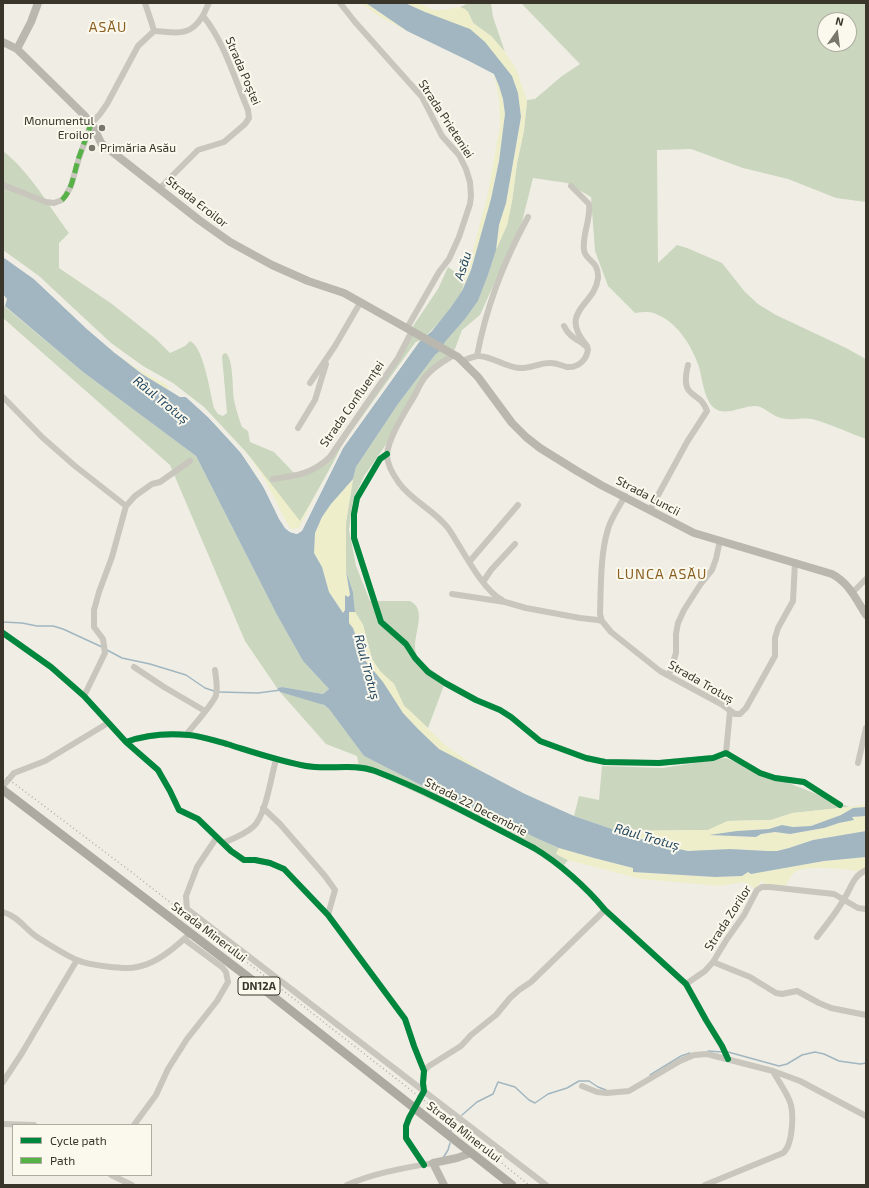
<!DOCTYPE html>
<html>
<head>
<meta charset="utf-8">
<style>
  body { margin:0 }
  #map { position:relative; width:869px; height:1188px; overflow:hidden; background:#f0eee4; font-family:"Exo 2",sans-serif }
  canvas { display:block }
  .frame { position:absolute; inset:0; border:4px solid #3a352b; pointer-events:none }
  .legend { position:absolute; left:12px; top:1124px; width:140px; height:52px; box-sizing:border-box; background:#fbf9ed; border:1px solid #aeab9f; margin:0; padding:5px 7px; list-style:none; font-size:12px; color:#3a352b }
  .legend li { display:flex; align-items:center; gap:8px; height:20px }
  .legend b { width:20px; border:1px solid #aeab9f }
  .north { position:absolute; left:817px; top:12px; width:40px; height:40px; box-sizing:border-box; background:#fbf9ed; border:1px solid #aeab9f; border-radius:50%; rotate:14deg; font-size:11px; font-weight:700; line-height:16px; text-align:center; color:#3a352b }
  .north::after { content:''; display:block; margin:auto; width:14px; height:18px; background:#7a766c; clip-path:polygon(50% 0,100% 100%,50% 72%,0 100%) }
</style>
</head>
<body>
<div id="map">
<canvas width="869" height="1188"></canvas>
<div class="frame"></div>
<ul class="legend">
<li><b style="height:5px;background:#00873e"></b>Cycle path</li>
<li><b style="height:5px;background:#56b246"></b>Path</li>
</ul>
<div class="north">N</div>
</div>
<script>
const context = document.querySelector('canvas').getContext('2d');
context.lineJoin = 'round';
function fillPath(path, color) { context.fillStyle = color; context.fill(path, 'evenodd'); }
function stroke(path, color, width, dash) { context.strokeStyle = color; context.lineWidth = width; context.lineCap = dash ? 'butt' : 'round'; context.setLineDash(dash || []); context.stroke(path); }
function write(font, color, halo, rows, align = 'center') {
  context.font = font + ' "Exo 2",sans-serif'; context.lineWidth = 4; context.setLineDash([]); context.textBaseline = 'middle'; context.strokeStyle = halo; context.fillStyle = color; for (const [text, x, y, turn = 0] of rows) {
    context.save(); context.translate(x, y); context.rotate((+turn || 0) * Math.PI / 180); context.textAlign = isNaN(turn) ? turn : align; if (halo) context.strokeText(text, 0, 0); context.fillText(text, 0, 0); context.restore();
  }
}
const green = new Path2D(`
  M469,3H491L493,17L505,52L491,36L473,23L468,12L460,7Z
  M521,3H866V202L836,198L788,179L743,168L691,149L657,150L658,263L677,245L687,248L722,263L745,292L758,304L776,315L846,348L866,359V439C849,433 828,423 812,419C801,417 791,421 781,418C772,416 766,408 757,406C743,405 724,418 713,407C704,398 702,378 699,367C692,346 677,322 656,314C650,311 642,312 635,313L608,286L595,251L591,197L567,183L533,178L522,222L480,315L462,330L455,349L447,356L443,363L427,379L383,449L364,476L353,500L349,530L356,566L370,601H410C429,610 411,637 416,653C420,664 437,673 446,680L428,728L411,712L404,706L394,684L379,671L372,659L363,625L355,612L353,592L346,571V522L353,479L356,467L398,404L435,355L440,351L445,342L465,319L478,301L488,275L496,249L507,225L512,201L517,163L524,130L527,100L535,99L562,76L580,64ZM825,20H849V44H825Z
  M3,151C31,173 48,205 69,233L59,243V268L112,304L156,339L170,353L185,346L190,341C204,347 210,393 214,408L218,414L223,416L227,413L222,356L223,354L226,353C234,362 232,387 234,400C236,409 239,419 242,427L248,431L250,442L274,452L295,474C307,470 318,465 327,456L395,358L409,332L438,289L448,267L465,279C464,283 463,287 462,291C456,302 427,340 416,342L412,347L348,436L300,522L246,452L204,407L173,383L143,366L111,343L39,276L3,250Z
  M3,305L83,372L196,456L277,615L303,661L329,689L323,694L282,687L277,688L245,641L170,465L3,318Z
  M280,692L320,703L329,709L364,756L456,803L488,814L536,838L559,848L556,854L568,860L560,870C539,852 513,840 489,828C446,806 402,786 359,766L357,756L326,744Z
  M726,758L849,807L793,813L771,820L728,821L708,830L618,831L574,816L579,796L599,800L602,766L663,768Z`);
const sand = new Path2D(`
  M361,3H366L407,31L377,15Z
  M405,3H419L433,10H444L460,7L465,9L468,12L473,23L491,36L505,52L516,69L527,100L524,130L517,163L512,201L507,225L496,250L499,225L506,203L521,117L518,93L512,76L500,61L425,12Z
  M494,74C499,87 504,99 505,113C506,124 503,135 501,146C494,194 481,247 462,291L487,198L500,125L499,100Z
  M115,353L140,370L167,385L170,390L166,389L143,374Z
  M246,452L300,521L317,493L299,528L292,529L289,527L264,478Z
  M353,479L346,522V571L350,595L348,597L345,595V610L343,613L329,592L322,567L314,553L315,533L322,517L331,504Z
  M349,612H355L363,625L372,659L380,671L394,684L404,706L411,712L445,745L482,771L453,757L439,749L418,729L403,713L364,659L353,628L349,623Z
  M866,804V807L853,808L841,815L811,826L793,827L782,825L769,829L712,835L749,837H756L761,834L775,832L790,834L824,828L839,823L854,820L852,817L866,816V831L813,840L789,848L777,851H768L730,849L700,852L675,849L618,831L708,830L728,821L771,820L793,813L849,807Z
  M559,848L594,858L633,868L634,872L715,877L742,876L748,872L751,874L824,861L866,857V872C847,870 815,864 797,871C791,874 789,880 786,885L766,886L762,880L756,889L744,882L720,886L641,879L568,860L556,854Z`);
const water = new Path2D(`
  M366,3H405L425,12L470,29L485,42L512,76L518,93L521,117L506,203L499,225L496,250L488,275L478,301L465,319L445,342L440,351L435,355L398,404L356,467L353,479L331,504L322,517L315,533L314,553L322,567L329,592L343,613L345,610V595L348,597L350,595L346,571L353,592L355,612H349V623L353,628L364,659L383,682L403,713L418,729L439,749L525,794L574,816L656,844L688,851L730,849L768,851H777L789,848L813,840L866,831V857L824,861L751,874L748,872L742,876L715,877L633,872V868L594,858L559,848L536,838L488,814L456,803L364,756L329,709L324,705L280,692L277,688L282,687L323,694L329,689L303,661L277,615L196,456L83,372L5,306L7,299L3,294V257L34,279L87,329L115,353L142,374L180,397H186L208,417L241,453L260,480L279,519L285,528L290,532L297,534L302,530L343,448L419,342L432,331L451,307L462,291L471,270L491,199L499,161L505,114L503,99L499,86L494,74L467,60L407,31Z
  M866,807V816L852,817L854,820L839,823L824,828L790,834L775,832L761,834L756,837L709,835L737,831L769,829L782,825L793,827L811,826L841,815L853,808Z`);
const pier = new Path2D(`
  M3,255L35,278L88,327L139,369L115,353L87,329L34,279L3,257Z
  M416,342H419L343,448L302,531L297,534L290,532L285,528L273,504L287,527L291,530L297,532L300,529L341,447Z
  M169,388L181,395L188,396L210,415L243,451L261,479L270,497L241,453L229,439L208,417L186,397H180L170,390Z`);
const stream = new Path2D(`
  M3,622L22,623L37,626H53L63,629L102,647
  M107,650L122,658L150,664L186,675L205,688L214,691
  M219,692L258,693L281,690
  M708,1051L722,1052
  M728,1052L779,1066L787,1064L802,1055L815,1052L824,1054L839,1061L860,1064L866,1063
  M650,1075L681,1056L690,1053
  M462,1115L477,1102L493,1094L498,1082L515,1087L529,1100L535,1103L548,1094L567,1088L579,1081H589L598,1087L606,1090
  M451,1131L452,1127
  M443,1158L448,1150L450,1143`);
const street = new Path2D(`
  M340,3L355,22L422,97L442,136L459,155L466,169L470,182L471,196L470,204L459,237L449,259L439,272L407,328
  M154,31C175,32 189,38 202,17C205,13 206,8 209,3
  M3,185L46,202L54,203L62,200L66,195L71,186L79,158L91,124L100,114L107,104L138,46L154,31L152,24L145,3
  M571,186L589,204C591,220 582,234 584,250C585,261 599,260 598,278C595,306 557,311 587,346
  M160,188L198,150L224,142L245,124L249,118L248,110C235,80 224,41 203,16
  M454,355C444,361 433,367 425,377C421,382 418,389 415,395C406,410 388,438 387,455C387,465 394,476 399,483C412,501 434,510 448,528C462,548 482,590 502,600
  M477,356C486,307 504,261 528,217
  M462,361C467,359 472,357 477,356C491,355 504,367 519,368C529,369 539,363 549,363C556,362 561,366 567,367C579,368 587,359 588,349C583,340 571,341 564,326
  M310,383L335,346L360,303
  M3,397L43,438L75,466L126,506
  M298,428L315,400L326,364
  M387,454L380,459L357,498L354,514V538L381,622L406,644L415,658L428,672L445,683L476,700L500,710L511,717L540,741L586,758L605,762L659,763L713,758L726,753L760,773L775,778L804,782L840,805
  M273,479C296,476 312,474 330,457L398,358L412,331
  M650,510L687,442L707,411C700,389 679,401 688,365
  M470,561L518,505
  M483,582L491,570L515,544
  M853,592L866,579
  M452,594L505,602L526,608L580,618L598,620L602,621L611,632L660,671L721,704L735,714H740L746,708L775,656V638L778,628L793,601L795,562
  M602,621L600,614C601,588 600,555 608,529C611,518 619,507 625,496
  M3,633L51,667L84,696L126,742L158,770L170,791L179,810L198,819L231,851L244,860H255L270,863L284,869L328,915L405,1019L414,1046L424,1071L423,1083L424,1091L409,1118L406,1126V1138L424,1165
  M134,667L164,687L205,711
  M669,675L676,653V634L678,623L684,610L700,585L712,570L716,559L720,540
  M84,696L105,653L103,639L94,627V610L99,592L112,557L126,506L135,496L152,484L160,482L190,461
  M186,735C192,727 214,703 216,695C218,688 216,678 215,670
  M126,742C145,735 168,733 189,735C201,736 215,741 227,744C253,752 279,761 306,766C329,770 353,763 375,771C430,792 482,821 534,848C559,863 586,887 605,910L686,984L706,1020L722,1046L728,1059
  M726,753L730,711
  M858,763L866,728
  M3,786L14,773L45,761L108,723
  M263,808L280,824L325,876L335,890L328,915
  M217,837L197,867L186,896L187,909L546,1185
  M223,843C233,839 245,834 253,827C266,816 271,776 276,760
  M3,912C19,917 24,928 37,937C48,944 65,955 77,960C88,965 126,970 137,967C155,964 171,951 184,939
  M817,937C826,925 837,912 844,899C852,887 852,877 866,870
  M713,962L750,977L776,993L782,994L797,991L819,1003L831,1008L866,1015
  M686,984L705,971L713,962L727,939L744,915L757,890L762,887H770L834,894L858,908L866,909
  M424,1071L429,1066L461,1046L471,1035L496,1015L510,998L519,990L531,982L605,910
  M3,1082L22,1053L42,1019L77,960
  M582,1086L597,1092L607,1093L629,1091L680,1061L694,1055L707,1054L773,1071L800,1081L866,1116
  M3,1124L34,1125
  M134,1125L156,1095L168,1069L187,1039L217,1001L228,982L226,972L222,967L184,939L190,933
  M111,1175L132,1185
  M347,1185C373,1173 404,1168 433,1163
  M705,1185L783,1153C793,1145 794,1113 790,1102C786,1091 778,1081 773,1071`);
const secondary = new Path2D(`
  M3,42L17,49L84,115L94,128L101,143L199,220L230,242L272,265L308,281L344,293L458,357L478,377L512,423L526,437L540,448L577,471L601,485L694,533L832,574C849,583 856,599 866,615
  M17,49L31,22L38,3
  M444,1185L433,1163L457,1158L471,1153`);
const primary = new Path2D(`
  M3,790L261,987L512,1185`);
const rail = new Path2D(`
  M3,775L134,874L426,1102L529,1185`);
const quiet = new Path2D(`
  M62,200C73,189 74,172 79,157C83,146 87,135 91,124`);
const cycleway = new Path2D(`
  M387,454L380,459L357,498L354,514V538L381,622L406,644L415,658L428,672L445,683L476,700L500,710L511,717L540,741L586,758L605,762L659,763L713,758L726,753L760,773L775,778L804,782L840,805
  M3,633L51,667L84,696L126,742L158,770L170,791L179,810L198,819L231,851L244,860H255L270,863L284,869L328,915L405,1019L414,1046L424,1071L423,1083L424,1091L409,1118L406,1126V1138L424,1165
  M126,742C145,735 168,733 189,735C201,736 215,741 227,744C253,752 279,761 306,766C329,770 353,763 375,771C430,792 482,821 534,848C559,863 586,887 605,910L686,984L706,1020L722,1046L728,1059`);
const markers = [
  [102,128,4,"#7a766c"],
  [92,148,4,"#7a766c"]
];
const shields = [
  [259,986,42]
];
const shieldNames = [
  ["DN12A",259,986]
];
const streetNames = [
  ["Strada Poștei",243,71,67],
  ["Strada Prieteniei",446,119,57],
  ["Strada Eroilor",197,202,38],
  ["Strada Confluenței",352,404,-55],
  ["Strada Luncii",648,496,28],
  ["Strada Trotuș",701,682,30],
  ["Strada 22 Decembrie",476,807,27],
  ["Strada Zorilor",728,918,-57],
  ["Strada Minerului",209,932,37],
  ["Strada Minerului",464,1132,38]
];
const poiNames = [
  ["Monumentul",94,121],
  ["Eroilor",94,135],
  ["Primăria Asău",100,148,"left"]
];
const waterNames = [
  ["Asău",463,266,-72],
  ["Râul Trotuș",161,400,39],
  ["Râul Trotuș",367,667,75],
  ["Râul Trotuș",647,837,16]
];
const quarterNames = [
  ["ASĂU",108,27],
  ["LUNCA ASĂU",662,574]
];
fillPath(green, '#cad6be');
fillPath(sand, '#efeecb');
fillPath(water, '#a1b6c0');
fillPath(pier, '#f0eee4');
stroke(stream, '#a1b6c0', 1.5);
stroke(street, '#c8c6bd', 6);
stroke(secondary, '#b9b7ae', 8);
stroke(primary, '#adaaa2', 9);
stroke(rail, '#b1aea7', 1.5, [1, 3]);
stroke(quiet, '#56b246', 5, [10, 5]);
stroke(cycleway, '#00873e', 6);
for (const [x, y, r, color] of markers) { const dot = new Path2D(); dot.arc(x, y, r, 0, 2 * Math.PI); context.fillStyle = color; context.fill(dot); stroke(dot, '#fbf9ed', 1.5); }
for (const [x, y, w] of shields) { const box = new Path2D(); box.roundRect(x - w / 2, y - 9, w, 18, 3); context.fillStyle = '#fbf9ed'; context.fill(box); stroke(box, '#3a352b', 1); }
write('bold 11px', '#3a352b', null, shieldNames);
write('12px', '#3a352b', '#fbf9ed', streetNames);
write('12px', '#3a352b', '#fbf9ed', poiNames, 'right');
write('italic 13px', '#1f445d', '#fbf9ed', waterNames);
context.letterSpacing = '1px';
write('14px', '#8a5f22', '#fbf9ed', quarterNames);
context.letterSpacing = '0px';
</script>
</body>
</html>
